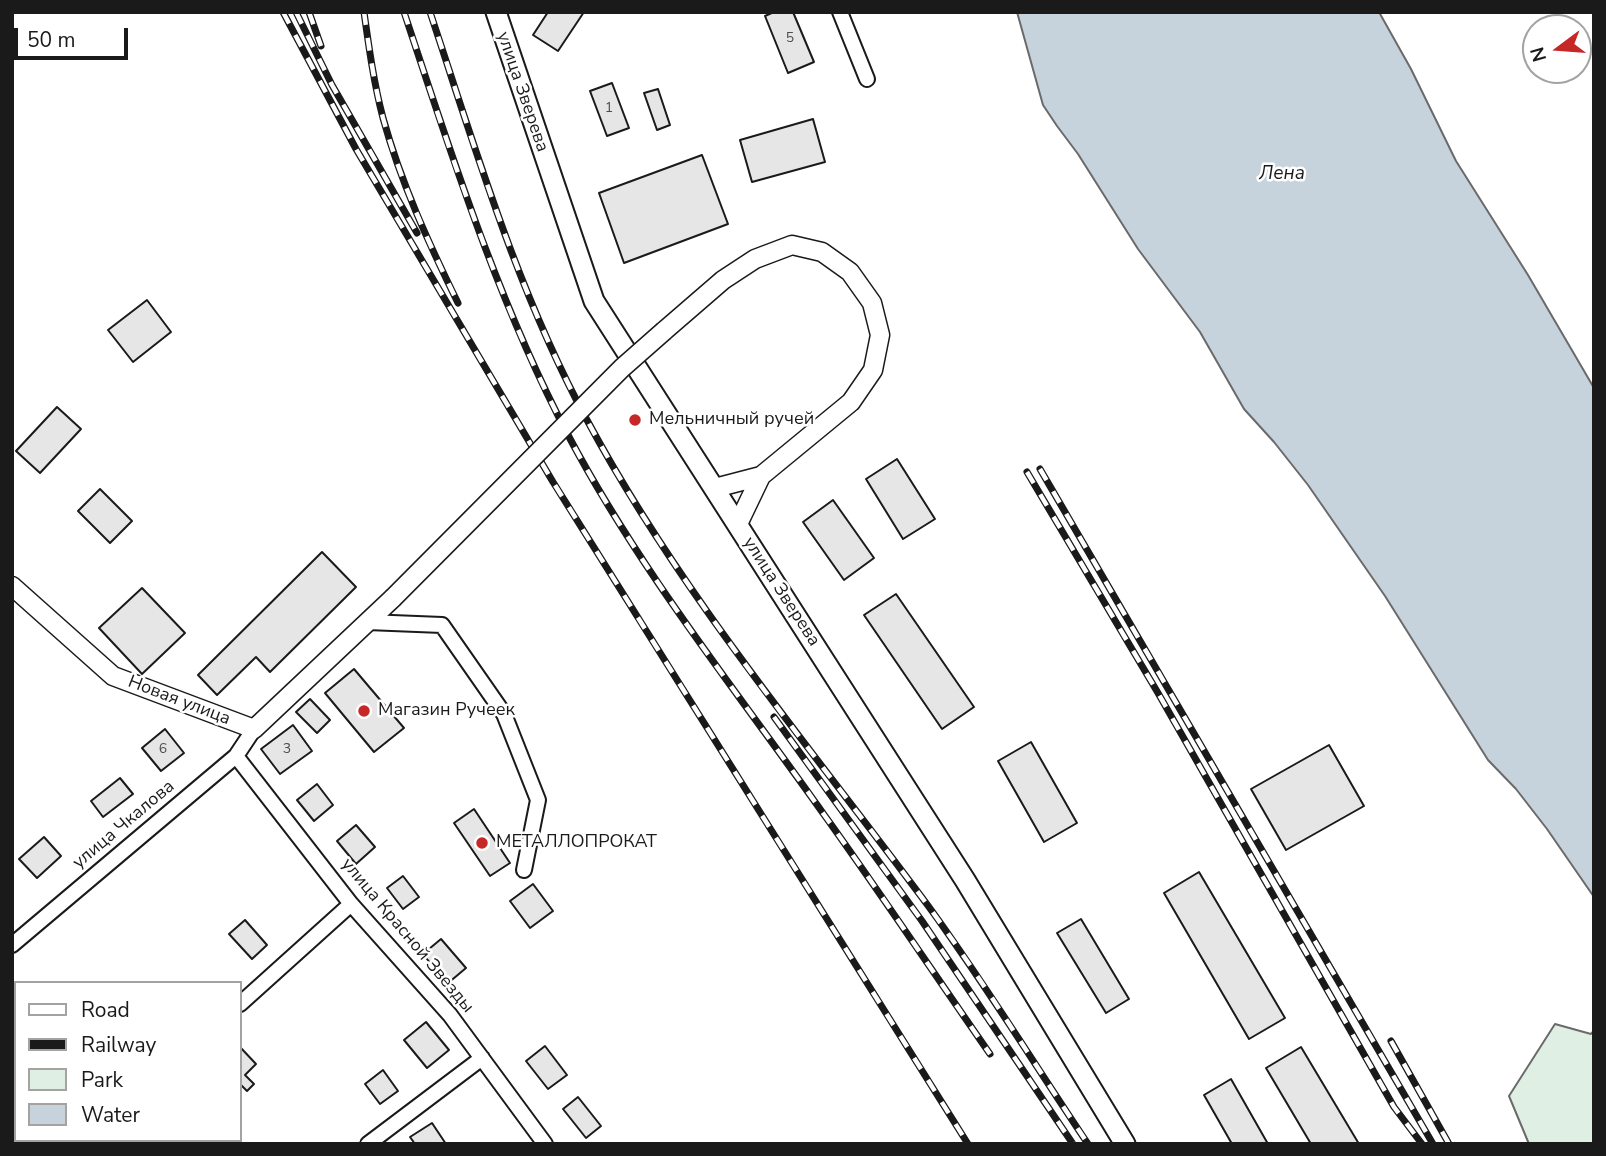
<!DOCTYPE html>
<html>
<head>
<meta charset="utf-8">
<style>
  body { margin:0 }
  #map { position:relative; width:1606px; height:1156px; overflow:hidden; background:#fff; font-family:"Nunito Sans",sans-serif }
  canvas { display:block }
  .frame { position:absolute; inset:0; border:14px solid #1a1a1a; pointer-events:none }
  .legend { position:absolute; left:14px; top:981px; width:228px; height:161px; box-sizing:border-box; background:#fff; border:2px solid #a3a3a3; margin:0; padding:9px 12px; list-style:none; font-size:21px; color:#1a1a1a }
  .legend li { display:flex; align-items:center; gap:14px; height:35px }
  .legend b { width:35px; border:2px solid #a3a3a3 }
  .north { position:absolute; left:1522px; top:14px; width:70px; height:70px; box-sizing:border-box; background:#fff; border:2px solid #a3a3a3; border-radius:50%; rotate:254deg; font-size:19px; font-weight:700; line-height:28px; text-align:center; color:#1a1a1a }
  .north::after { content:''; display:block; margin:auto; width:24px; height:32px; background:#c62828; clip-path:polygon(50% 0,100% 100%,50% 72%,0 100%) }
  .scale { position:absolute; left:14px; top:28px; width:114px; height:32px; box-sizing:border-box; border:4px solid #1a1a1a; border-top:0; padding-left:9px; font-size:21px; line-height:24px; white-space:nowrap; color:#1a1a1a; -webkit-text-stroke:5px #fff; paint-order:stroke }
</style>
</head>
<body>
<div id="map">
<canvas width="1606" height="1156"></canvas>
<div class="frame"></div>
<ul class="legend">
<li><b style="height:9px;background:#fff"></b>Road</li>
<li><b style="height:9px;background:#1a1a1a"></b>Railway</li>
<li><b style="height:19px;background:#e0efe3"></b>Park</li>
<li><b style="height:19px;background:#c6d2dc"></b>Water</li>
</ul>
<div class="north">N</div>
<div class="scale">50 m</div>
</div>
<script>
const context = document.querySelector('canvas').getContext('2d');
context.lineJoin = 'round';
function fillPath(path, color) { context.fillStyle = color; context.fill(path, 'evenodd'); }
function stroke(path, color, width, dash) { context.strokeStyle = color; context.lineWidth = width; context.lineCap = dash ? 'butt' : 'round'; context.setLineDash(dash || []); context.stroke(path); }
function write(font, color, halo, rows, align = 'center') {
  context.font = font + ' "Nunito Sans",sans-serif'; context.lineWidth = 5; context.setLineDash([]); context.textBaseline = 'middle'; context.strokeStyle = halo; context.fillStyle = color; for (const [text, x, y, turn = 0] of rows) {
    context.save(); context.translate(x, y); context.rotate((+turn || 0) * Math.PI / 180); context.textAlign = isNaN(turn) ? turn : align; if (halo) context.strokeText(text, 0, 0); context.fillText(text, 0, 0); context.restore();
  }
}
const green = new Path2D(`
  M1555,1024L1591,1034L1594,1030V1144H1529L1509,1096Z`);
const water = new Path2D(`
  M1017,12H1379L1411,69L1456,161L1528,275L1594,388V897L1547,829L1516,789L1488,760L1385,596L1308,485L1274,442L1244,409L1200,332L1138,249L1078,154L1057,126L1043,105Z`);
const building = new Path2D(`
  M548,12H584L558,51L533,35Z
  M774,12H793L814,62L788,73L765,16Z
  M612,83L629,128L607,136L590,91Z
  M658,89L670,125L657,130L644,93Z
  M813,119L825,162L752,182L740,140Z
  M702,155L728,224L624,263L599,193Z
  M147,300L171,332L133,362L108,330Z
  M57,407L81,429L40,473L16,451Z
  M897,459L935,519L903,539L866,479Z
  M100,489L132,521L110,543L78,511Z
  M833,500L874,558L844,580L803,522Z
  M322,552L356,587L270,672L256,657L217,695L198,675Z
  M142,588L185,633L142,674L99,628Z
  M896,594L974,707L942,729L864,615Z
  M354,669L404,728L374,752L325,693Z
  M310,699L330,720L317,733L296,712Z
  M293,725L312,751L280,774L261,749Z
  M165,729L184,753L161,771L142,748Z
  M1031,742L1077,823L1044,842L998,761Z
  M1329,745L1364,806L1286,850L1251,789Z
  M120,778L133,794L103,817L91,801Z
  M317,784L333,805L314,821L297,800Z
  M474,809L510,863L490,876L454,823Z
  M356,825L375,847L356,864L337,841Z
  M44,837L61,856L37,878L19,859Z
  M1199,872L1285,1018L1249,1039L1164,893Z
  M403,876L419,897L403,909L387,888Z
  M533,884L553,911L530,928L510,901Z
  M1081,919L1129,999L1106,1013L1057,933Z
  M245,920L267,945L252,959L229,934Z
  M441,939L466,968L447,984L423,954Z
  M426,1022L449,1050L427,1068L404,1040Z
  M545,1046L567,1075L548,1089L526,1061Z
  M240,1047L256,1064L245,1075L254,1084L247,1091L240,1084Z
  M1301,1047L1359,1144H1311L1266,1068Z
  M383,1070L398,1091L380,1104L365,1084Z
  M1231,1079L1268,1144H1232L1204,1095Z
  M578,1097L601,1126L586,1138L563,1109Z
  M432,1123L446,1144H415L410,1137Z`);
const minor = new Path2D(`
  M840,12L867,79
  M367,622L442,625L504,714L538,800L524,870
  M236,756L351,904L450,1015L545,1144
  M12,945L236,756L254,729
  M240,1004L351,904
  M83,1144L87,1140
  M368,1144L482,1058`);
const tertiary = new Path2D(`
  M664,331L723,280L755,259L792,245L822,252L850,272L872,303L880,335L873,370L851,402L761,476L715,488
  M738,524L761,476
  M12,586L113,676L254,729L393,598`);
const secondary = new Path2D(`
  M496,12L594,301L965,880L1125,1144`);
const rail = new Path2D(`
  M283,12L356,149L553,482L968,1144
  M296,12L332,85L417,233
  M309,12L321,46
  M364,12C369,48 374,84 383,118C401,183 429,244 458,303
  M404,12C452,156 497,300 568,435C640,571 736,690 825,816C881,894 935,975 990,1054
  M430,12C476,150 517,291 587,420C681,595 811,748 929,907C985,984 1035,1065 1088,1144
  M1040,469L1433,1144
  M1027,472L1158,693L1394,1107L1422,1144
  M774,717L922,921L1073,1144
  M1391,1041L1449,1144`);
const tertiaryBridge = new Path2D(`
  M393,598L622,368L664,331`);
const markers = [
  [635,420,7,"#c62828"],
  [364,711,7,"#c62828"],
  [482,843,7,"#c62828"]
];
const numberNames = [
  ["5",790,39],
  ["1",609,109],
  ["6",163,750],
  ["3",287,750]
];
const streetNames = [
  ["улица Зверева",522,92,71],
  ["улица Зверева",781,592,57],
  ["Новая улица",179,701,21],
  ["улица Чкалова",124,825,-40],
  ["улица Красной Звезды",407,936,50]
];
const poiNames = [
  ["Мельничный ручей",649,420],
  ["Магазин Ручеек",378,711],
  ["МЕТАЛЛОПРОКАТ",496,843]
];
const waterNames = [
  ["Лена",1282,174]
];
fillPath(green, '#e0efe3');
stroke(green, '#6a6a6a', 2);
fillPath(water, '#c6d2dc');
stroke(water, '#6a6a6a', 2);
fillPath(building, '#e6e6e6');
stroke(building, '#1a1a1a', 2);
stroke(minor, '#1a1a1a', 18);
stroke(tertiary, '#1a1a1a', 21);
stroke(secondary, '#1a1a1a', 23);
stroke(minor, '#fff', 14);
stroke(tertiary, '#fff', 18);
stroke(secondary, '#fff', 19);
stroke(rail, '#1a1a1a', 7);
stroke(rail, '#fff', 4.5, [13]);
stroke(tertiaryBridge, '#1a1a1a', 21, []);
stroke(tertiaryBridge, '#fff', 18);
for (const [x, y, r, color] of markers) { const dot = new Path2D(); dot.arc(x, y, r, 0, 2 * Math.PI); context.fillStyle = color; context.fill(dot); stroke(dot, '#fff', 2.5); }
write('14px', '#4d4d4d', null, numberNames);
write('18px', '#1a1a1a', '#fff', streetNames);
write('18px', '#1a1a1a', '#fff', poiNames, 'left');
write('italic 19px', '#1a1a1a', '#fff', waterNames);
</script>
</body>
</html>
